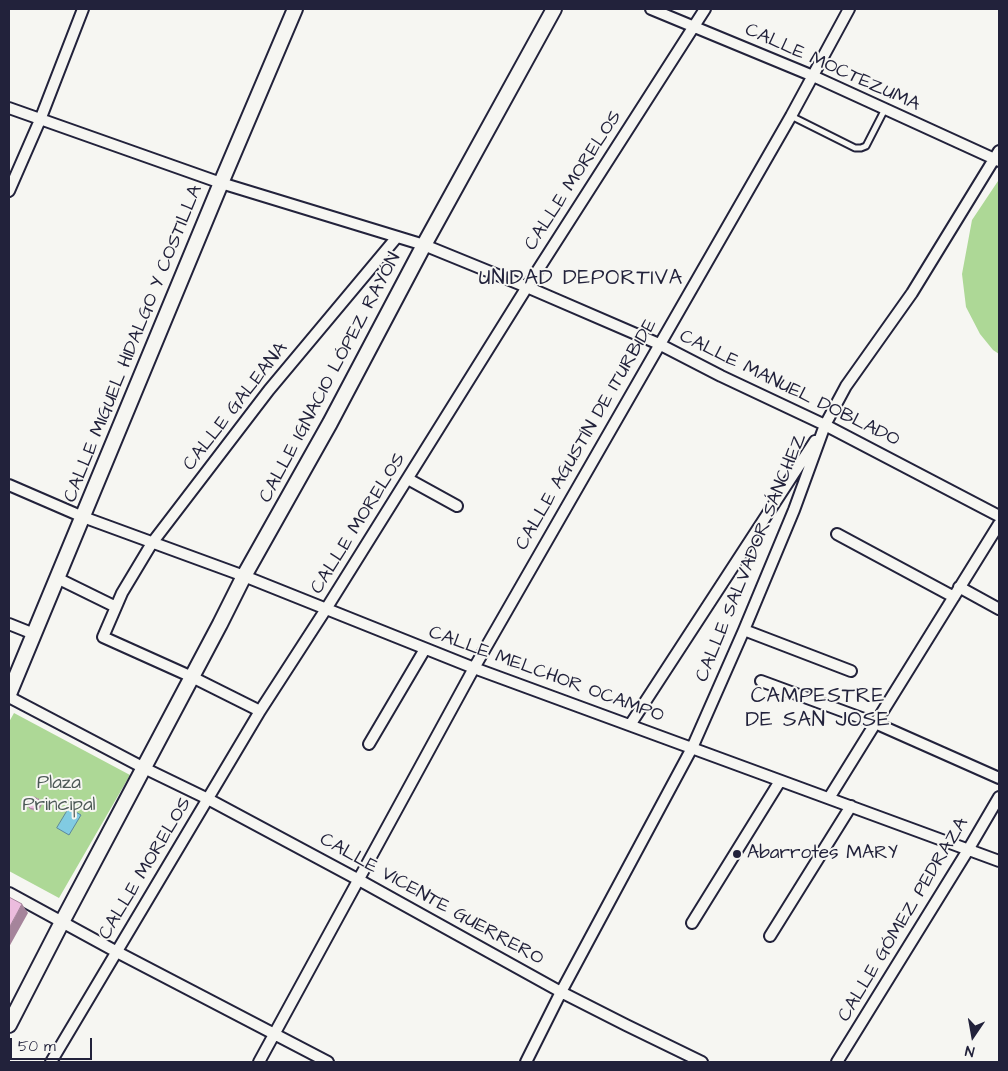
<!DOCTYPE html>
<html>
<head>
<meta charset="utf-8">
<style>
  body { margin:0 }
  #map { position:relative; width:1008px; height:1071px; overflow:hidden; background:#f6f6f2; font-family:"Architects Daughter",sans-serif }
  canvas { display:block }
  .frame { position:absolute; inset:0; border:10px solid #22223b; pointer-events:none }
  .north { position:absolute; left:948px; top:1011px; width:50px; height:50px; -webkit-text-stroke:4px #f6f6f2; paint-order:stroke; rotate:192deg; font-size:14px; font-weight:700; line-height:20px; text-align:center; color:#22223b }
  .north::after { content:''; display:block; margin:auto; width:18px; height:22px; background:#22223b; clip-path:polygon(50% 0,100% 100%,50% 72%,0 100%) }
  .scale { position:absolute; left:10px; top:1038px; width:82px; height:22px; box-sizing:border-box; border:2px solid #22223b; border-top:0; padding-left:6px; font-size:15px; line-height:18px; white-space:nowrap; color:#22223b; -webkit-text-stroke:4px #f6f6f2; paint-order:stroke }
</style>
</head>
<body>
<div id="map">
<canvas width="1008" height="1071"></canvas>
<div class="frame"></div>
<div class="north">N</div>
<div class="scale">50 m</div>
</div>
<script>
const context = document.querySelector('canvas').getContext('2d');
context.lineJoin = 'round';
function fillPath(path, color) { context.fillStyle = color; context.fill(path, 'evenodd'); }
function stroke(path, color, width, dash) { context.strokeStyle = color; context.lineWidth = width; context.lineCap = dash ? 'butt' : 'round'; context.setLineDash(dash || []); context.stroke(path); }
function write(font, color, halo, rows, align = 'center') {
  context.font = font + ' "Architects Daughter",sans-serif'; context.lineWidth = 4; context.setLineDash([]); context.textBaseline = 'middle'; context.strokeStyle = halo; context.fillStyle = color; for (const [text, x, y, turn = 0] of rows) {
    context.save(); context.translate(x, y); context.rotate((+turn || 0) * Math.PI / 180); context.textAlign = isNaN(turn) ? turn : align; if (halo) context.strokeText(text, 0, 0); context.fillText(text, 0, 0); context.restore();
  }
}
const green = new Path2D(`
  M998,181L999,182V354L993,350L980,334L966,307L962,274L972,220Z
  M14,713L130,775L59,898L9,871V722Z`);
const water = new Path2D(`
  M69,808L81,815L69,835L57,828Z`);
const lane = new Path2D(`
  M791,116L855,148H861L866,146L885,109`);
const street = new Path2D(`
  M651,9L813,76L999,161
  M9,108L221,183L424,245L527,287L659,344L721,376L825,425L999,516
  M9,191L40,120L83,9
  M408,479L457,506
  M9,485L83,517L244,576L474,668L999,861
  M837,534L954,597
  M57,578L116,607
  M959,587L999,609
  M9,624L34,634
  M744,630L851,671
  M761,681L875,723L999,778
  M9,697L144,768L208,799L359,880L561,992L626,1025L702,1062
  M260,711L192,677L103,637L122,593L152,543L269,390L397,237
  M630,725L815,441
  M369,744L425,649
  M829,798L999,524
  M9,893L117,952L328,1062
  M692,923L780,781
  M770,936L851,806
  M51,1062L260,711L326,609L527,287L705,9
  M259,1062L474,668L791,116L849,9
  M526,1062L561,992L692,748L744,630L794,510L825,425L846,386L912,293L999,151
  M837,1062L968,850L999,797`);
const secondary = new Path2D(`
  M9,694L221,183L295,9
  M9,1025L62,922L220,624L244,576L330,423L424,245L554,9`);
const wall = new Path2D(`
  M38,798L42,804L39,810L35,811L30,809L28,806Z`);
const shadedWall = new Path2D(`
  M38,798L42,804L39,810L38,808Z
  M22,904L28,913L9,947V928Z`);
const building = new Path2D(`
  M27 803a6 6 0 1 1 12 0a6 6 0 1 1-12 0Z
  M9,897L22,904L9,928Z`);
const markers = [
  [737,854,5,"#22223b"]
];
const streetNames = [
  ["CALLE MOCTEZUMA",832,68,24],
  ["CALLE MORELOS",574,181,-57],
  ["CALLE MIGUEL HIDALGO Y COSTILLA",134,344,-68],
  ["CALLE IGNACIO LÓPEZ RAYÓN",331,378,-62],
  ["CALLE MANUEL DOBLADO",789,389,26],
  ["CALLE GALEANA",236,407,-52],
  ["CALLE AGUSTÍN DE ITURBIDE",587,435,-60],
  ["CALLE MORELOS",359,524,-58],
  ["CALLE SALVADOR SÁNCHEZ",752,558,-68],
  ["CALLE MELCHOR OCAMPO",546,675,20],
  ["CALLE MORELOS",146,869,-59],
  ["CALLE VICENTE GUERRERO",431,900,29],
  ["CALLE GÓMEZ PEDRAZA",904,920,-59]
];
const parkNames = [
  ["Plaza",59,784],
  ["Principal",59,806]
];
const poiNames = [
  ["Abarrotes MARY",747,854]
];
const quarterNames = [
  ["UNIDAD DEPORTIVA",581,280],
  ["CAMPESTRE",818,698],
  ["DE SAN JOSE",818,722]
];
fillPath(green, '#add896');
fillPath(water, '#81cbe2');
stroke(water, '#5b879f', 1);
stroke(lane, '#22223b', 9);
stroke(street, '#22223b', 14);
stroke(secondary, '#22223b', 18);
stroke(lane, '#f6f6f2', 5);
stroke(street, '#f6f6f2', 10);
stroke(secondary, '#f6f6f2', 14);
fillPath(wall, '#cba2bf');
fillPath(shadedWall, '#a5849b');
fillPath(building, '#ecbcde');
stroke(building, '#a5849b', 1);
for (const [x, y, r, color] of markers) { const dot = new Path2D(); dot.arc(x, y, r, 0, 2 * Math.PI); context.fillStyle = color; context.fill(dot); stroke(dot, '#f6f6f2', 2); }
write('19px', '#22223b', '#f6f6f2', streetNames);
write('19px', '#4c5956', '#f6f6f2', parkNames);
write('19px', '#22223b', '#f6f6f2', poiNames, 'left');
context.letterSpacing = '1px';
write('21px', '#22223b', '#f6f6f2', quarterNames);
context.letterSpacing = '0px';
</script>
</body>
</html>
